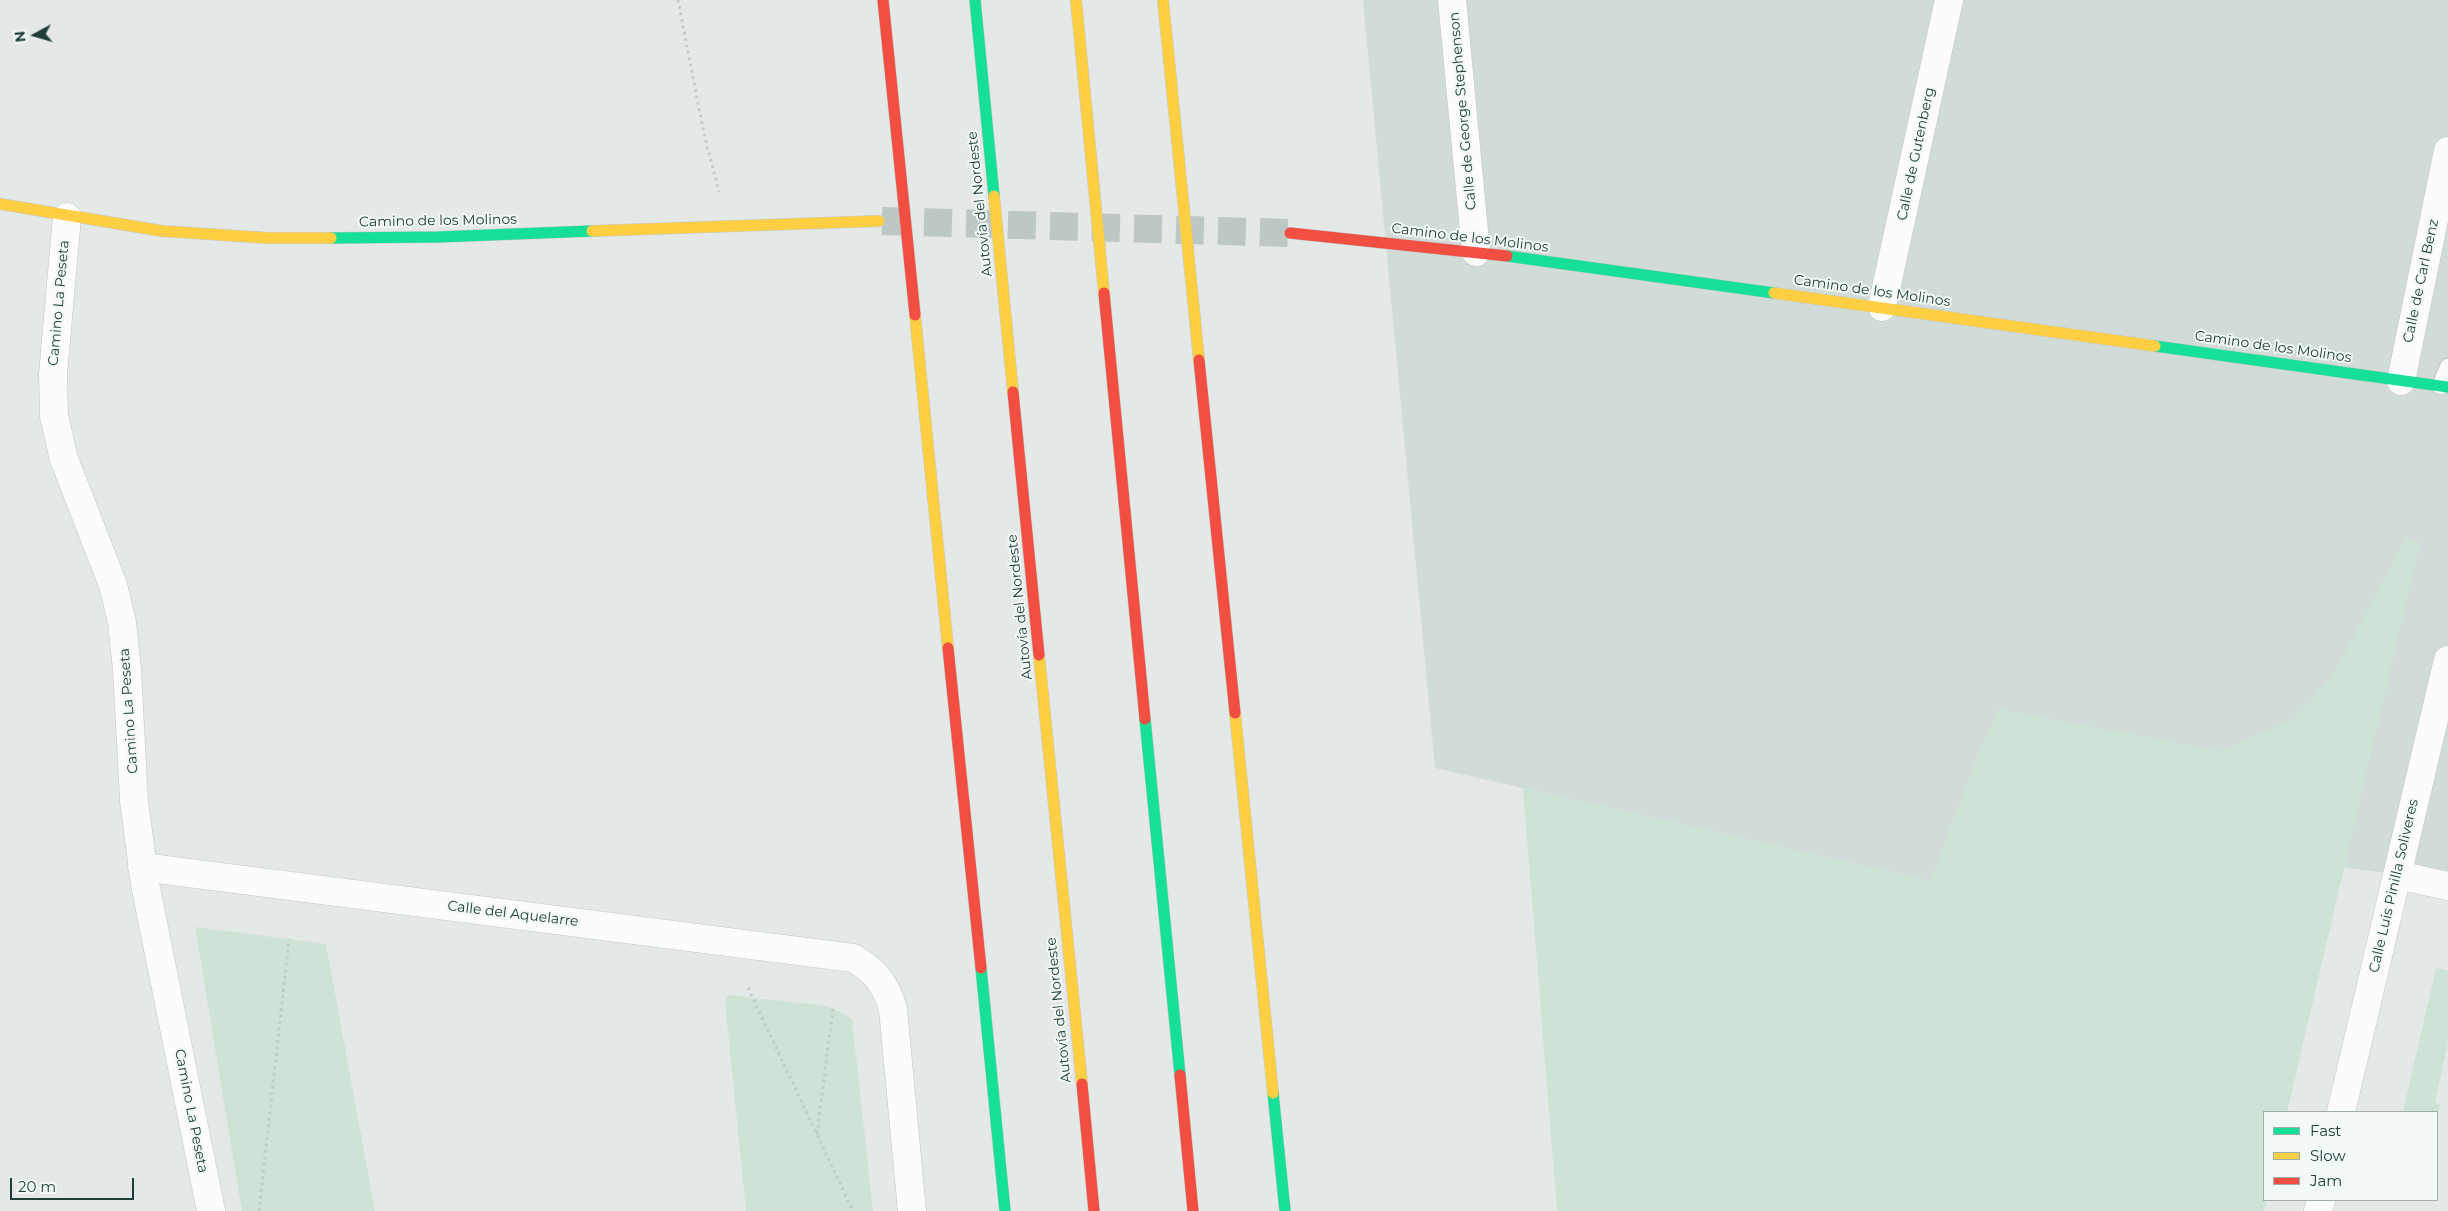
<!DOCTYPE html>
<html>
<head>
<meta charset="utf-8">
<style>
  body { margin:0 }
  #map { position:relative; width:2448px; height:1211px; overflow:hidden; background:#e4e9e7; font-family:Montserrat,sans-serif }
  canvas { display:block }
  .legend { position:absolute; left:2263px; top:1111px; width:175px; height:90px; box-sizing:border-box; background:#f2f9f6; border:1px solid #9eaeaa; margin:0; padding:6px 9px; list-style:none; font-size:15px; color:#203e39 }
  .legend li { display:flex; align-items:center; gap:10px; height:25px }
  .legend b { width:25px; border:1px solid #9eaeaa }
  .north { position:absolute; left:10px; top:10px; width:50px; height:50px; -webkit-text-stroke:4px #f2f9f6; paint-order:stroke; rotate:264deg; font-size:14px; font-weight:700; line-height:20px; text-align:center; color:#203e39 }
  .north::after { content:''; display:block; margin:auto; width:18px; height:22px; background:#203e39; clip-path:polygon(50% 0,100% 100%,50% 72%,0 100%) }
  .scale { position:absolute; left:10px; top:1178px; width:124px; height:22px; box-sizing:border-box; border:2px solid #203e39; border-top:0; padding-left:6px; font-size:15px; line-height:18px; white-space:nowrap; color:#203e39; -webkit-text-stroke:4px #f2f9f6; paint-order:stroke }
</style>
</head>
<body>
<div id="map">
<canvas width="2448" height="1211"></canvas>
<ul class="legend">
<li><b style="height:6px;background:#16e098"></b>Fast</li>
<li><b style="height:6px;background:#ffcf43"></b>Slow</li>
<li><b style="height:6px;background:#f24e42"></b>Jam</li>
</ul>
<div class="north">N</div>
<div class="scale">20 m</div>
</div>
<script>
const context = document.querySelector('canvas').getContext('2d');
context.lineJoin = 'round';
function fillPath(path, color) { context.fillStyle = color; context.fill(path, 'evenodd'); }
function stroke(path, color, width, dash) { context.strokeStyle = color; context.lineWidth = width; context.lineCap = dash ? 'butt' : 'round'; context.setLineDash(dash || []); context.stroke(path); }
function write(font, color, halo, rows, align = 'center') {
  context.font = font + ' Montserrat,sans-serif'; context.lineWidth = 4; context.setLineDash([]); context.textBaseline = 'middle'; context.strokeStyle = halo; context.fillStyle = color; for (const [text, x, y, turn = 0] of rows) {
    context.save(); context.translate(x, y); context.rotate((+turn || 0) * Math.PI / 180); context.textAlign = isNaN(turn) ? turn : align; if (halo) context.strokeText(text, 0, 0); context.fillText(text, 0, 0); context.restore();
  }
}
const built = new Path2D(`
  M1363,0H2448V886L2398,875L2344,867L1978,755L1931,881L1435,768Z`);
const green = new Path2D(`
  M2406,537L2420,543L2287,1112H2264V1200H2267L2264,1211H1557L1523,788L1931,881L1978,755L1999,709L2220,751L2293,719L2332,677Z
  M195,927L326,944L375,1211H242Z
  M2436,968L2448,971V1043L2435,1102L2440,1104L2437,1117V1112H2403Z
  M728,995L826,1006L843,1013L852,1019L873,1211H746L725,1001Z`);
const secondaryTunnel = new Path2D(`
  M882,221L1290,233`);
const path = new Path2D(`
  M678,0L704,134L719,192
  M748,988L853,1211
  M817,1134L833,1008
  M259,1211L289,939`);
const lane = new Path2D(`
  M2440,386L2448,367`);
const street = new Path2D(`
  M1452,0L1476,252
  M67,217L53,374L54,416L64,459L113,585L122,622L127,669L134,801L145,884L211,1211
  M1882,307L1949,0
  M2401,381L2448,151
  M142,867L853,958C875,970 886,985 893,1009L912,1211
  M2398,875L2448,886
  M2341,1112L2448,660
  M2318,1211L2321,1200`);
const fast = new Path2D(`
  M975,0L994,196
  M331,238L438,237L592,231
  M1507,256L1774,293
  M2155,346L2448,387
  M1145,719L1180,1075
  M981,968L1005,1211
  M1273,1093L1285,1211`);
const slow = new Path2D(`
  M1076,0L1104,293
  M1163,0L1199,360
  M994,196L1013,392
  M0,204L162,231L268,238H331
  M592,231L879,221
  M1774,293L2155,346
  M915,315L948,648
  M1039,655L1082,1084
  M1235,713L1273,1093`);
const jam = new Path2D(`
  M883,0L915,315
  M1290,233L1507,256
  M1104,293L1145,719
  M1199,360L1235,713
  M1013,392L1039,655
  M948,648L981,968
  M1180,1075L1193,1211
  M1082,1084L1094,1211`);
const streetNames = [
  ["Calle de George Stephenson",1463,111,-95],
  ["Calle de Gutenberg",1916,154,-78],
  ["Autovía del Nordeste",980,204,-96],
  ["Camino de los Molinos",438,221,-1],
  ["Camino de los Molinos",1470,238,7],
  ["Calle de Carl Benz",2421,281,-78],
  ["Camino de los Molinos",1872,291,8],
  ["Camino La Peseta",59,303,-85],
  ["Camino de los Molinos",2273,347,8],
  ["Autovía del Nordeste",1020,607,-96],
  ["Camino La Peseta",129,711,-94],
  ["Calle Luis Pinilla Soliveres",2394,886,-77],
  ["Calle del Aquelarre",513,914,7],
  ["Autovía del Nordeste",1059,1010,-96],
  ["Camino La Peseta",191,1111,79]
];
fillPath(built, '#d1dbd7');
fillPath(green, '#cce3d5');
stroke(secondaryTunnel, '#bdc7c4', 28, [28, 14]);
stroke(lane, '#c1c6c4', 18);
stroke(street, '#c1c6c4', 29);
stroke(fast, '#bfc7c5', 12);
stroke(slow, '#bfc7c5', 12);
stroke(jam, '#bfc7c5', 12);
stroke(path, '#c0cac8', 3, [2.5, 4]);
stroke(lane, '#fbfcfb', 16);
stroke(street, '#fbfcfb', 28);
stroke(fast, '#16e098', 11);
stroke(slow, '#ffcf43', 11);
stroke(jam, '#f24e42', 11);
write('14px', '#203e39', '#f2f9f6', streetNames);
</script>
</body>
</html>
